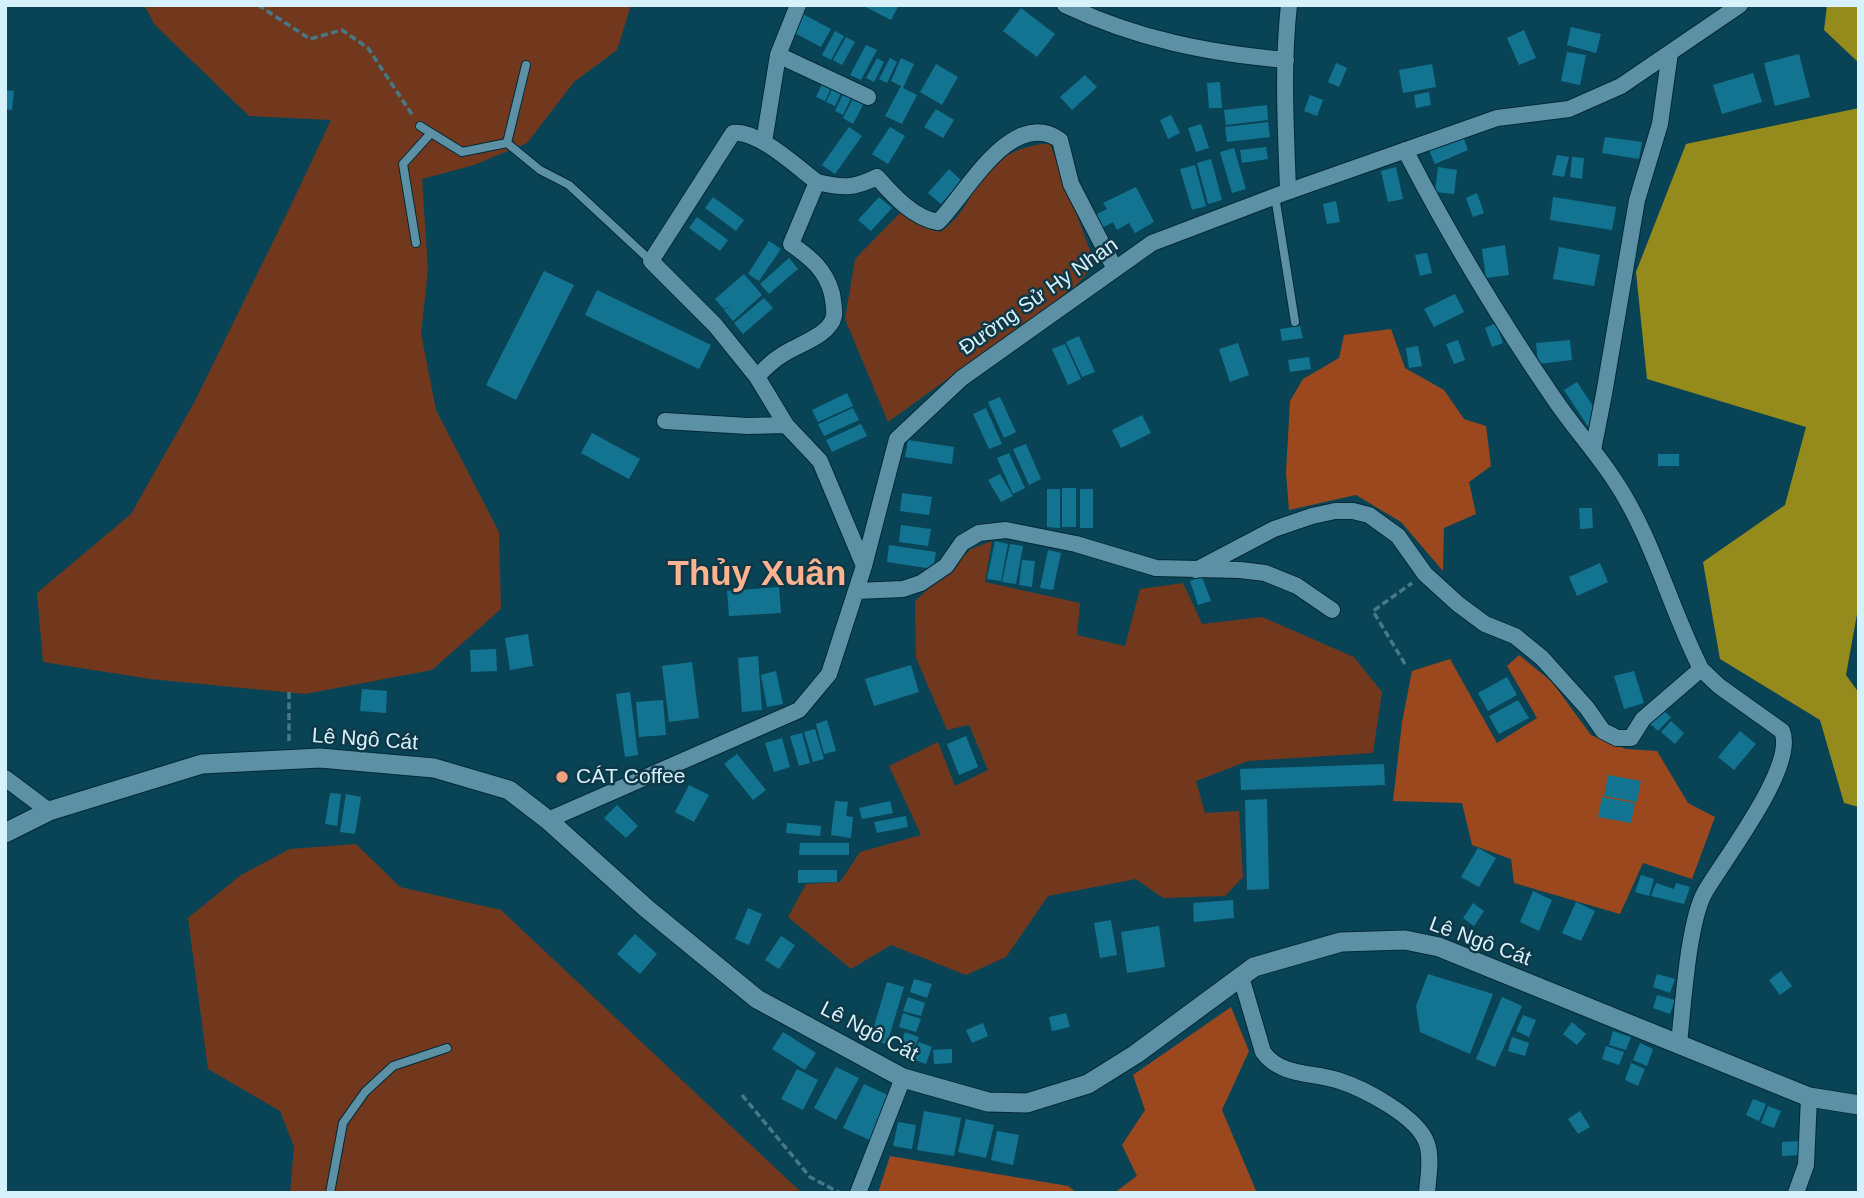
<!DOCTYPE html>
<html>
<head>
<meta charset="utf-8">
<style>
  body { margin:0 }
  #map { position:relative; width:1864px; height:1198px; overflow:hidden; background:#094456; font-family:Helvetica,sans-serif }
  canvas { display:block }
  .frame { position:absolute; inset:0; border:7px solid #d6f1fc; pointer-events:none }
</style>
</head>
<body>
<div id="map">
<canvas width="1864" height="1198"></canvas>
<div class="frame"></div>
</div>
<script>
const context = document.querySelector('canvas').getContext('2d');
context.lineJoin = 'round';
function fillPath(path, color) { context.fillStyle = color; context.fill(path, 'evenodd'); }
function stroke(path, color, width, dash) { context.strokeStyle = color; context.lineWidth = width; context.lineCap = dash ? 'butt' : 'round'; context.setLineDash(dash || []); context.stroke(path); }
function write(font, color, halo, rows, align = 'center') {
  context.font = font + ' Helvetica,sans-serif'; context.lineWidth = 5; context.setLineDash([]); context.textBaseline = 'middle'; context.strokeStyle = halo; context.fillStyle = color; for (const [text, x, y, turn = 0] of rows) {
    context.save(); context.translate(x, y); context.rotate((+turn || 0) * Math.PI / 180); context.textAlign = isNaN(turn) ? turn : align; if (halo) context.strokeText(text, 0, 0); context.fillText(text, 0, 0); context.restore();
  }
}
const green = new Path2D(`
  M144,5H631L617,50L574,82L527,143L474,165L422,179L428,270L421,333L436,410L499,532L501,609L432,670L305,694L150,679L43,662L37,593L131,514L195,401L293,201L331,120L249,116L155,25Z
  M1050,143L1095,264L1075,287L888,422L845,319L855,259L903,210L940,232C968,213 970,189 991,168C1006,152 1029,145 1050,143Z
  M992,541L985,582L1080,603L1077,635L1125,646L1140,589L1183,583L1202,624L1262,617L1354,657L1382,692L1373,753L1248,761L1196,781L1205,813L1239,811L1243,877L1225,896L1163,898L1136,879L1048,896L1006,957L966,975L891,945L851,969L788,917L806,884L840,882L860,852L921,835L889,766L938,742L955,786L988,770L969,725L947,730L916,658L915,601L971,549Z
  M356,844L400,887L501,910L802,1193H290L294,1147L280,1111L208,1069L188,918L241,875L290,849Z`);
const forest = new Path2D(`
  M1391,329L1405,368L1444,390L1464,419L1486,426L1491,466L1469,482L1476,514L1444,528L1443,571L1401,522L1356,495L1289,510L1286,473L1290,401L1303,379L1339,358L1344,335Z
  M1519,655L1552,682L1591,735L1626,749L1657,751L1688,803L1715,817L1692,879L1643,863L1620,914L1514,883L1511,859L1472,845L1462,803L1393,801L1402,722L1412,671L1450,659L1497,743L1537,718L1507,666Z
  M1231,1007L1249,1051L1222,1110L1257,1193H1114L1137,1176L1122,1145L1145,1110L1133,1075Z
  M890,1156L1068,1186L1077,1193H878Z`);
const water = new Path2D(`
  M1827,5H1859V63L1824,30Z
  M1859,108V603L1846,675L1859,693V807L1844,803L1820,720L1720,659L1703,562L1785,505L1806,427L1647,379L1636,272L1686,144Z`);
const building = new Path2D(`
  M862,5H899L891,20Z
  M1021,8L1055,34L1037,57L1003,31Z
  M801,13L831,29L821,47L791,31Z
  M1571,27L1601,34L1596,53L1567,45Z
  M1524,30L1536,58L1519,65L1507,38Z
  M835,31L844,36L831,60L822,55Z
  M846,37L855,42L842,65L833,60Z
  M866,45L877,50L861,80L850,75Z
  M1567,52L1586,55L1580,85L1561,81Z
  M1799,54L1810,97L1775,106L1764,63Z
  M877,58L884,62L874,82L866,78Z
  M890,58L897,62L887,83L879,79Z
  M901,58L914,64L903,88L917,95L902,124L885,116L901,86L891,81Z
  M1336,63L1347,68L1339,87L1328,82Z
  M936,64L958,77L942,105L920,92Z
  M1432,64L1436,87L1403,93L1399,70Z
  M1753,73L1762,102L1722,114L1713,85Z
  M1085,75L1097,87L1072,110L1060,97Z
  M824,80L833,84L825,101L816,97Z
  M1220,82L1222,108H1209L1207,83Z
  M834,85L843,89L835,106L826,102Z
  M5,90L14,91L12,110L5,109Z
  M845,90L853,94L843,115L835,111Z
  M1429,92L1431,105L1416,108L1414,95Z
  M855,95L865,101L853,124L843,118Z
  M1310,95L1323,100L1317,116L1304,111Z
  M1267,105L1268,120L1226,125L1224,110Z
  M936,109L954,120L943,138L924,127Z
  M1171,115L1180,133L1168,139L1160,120Z
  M1268,122L1270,137L1227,142L1225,127Z
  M1201,124L1209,148L1196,152L1188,128Z
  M849,127L862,136L835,174L822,165Z
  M890,127L905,136L888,164L872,154Z
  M1463,136L1468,150L1435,164L1429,150Z
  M1605,137L1642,142L1639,159L1602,153Z
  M1266,147L1268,159L1242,163L1240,150Z
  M1234,148L1246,189L1232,193L1220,152Z
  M1557,155L1569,157L1564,177L1552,175Z
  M1572,157L1584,158L1582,179L1570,177Z
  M1211,159L1222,200L1208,204L1197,163Z
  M1195,165L1206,206L1192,210L1180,169Z
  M1396,167L1403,199L1388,202L1381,171Z
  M1438,167L1457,170L1454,194L1435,192Z
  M949,169L962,181L941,204L928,193Z
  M1136,187L1154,222L1135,233L1129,223L1117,230L1113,222L1102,228L1095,215L1107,209L1103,203Z
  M1477,193L1484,213L1473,217L1466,198Z
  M713,197L744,220L736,231L705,208Z
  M879,197L892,208L871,231L858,220Z
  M1553,197L1616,207L1612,230L1550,220Z
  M1336,201L1340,222L1327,224L1323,204Z
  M697,217L728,240L720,251L689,228Z
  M769,241L781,249L759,281L748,274Z
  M1505,245L1509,275L1486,278L1482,249Z
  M1559,247L1600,255L1594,286L1553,279Z
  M1427,253L1432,273L1420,276L1415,255Z
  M789,258L798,269L769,294L760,284Z
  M544,271L574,285L516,400L486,385Z
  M744,274L762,295L733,321L724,310L732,304L724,309L715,299Z
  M597,290L711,345L699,369L585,315Z
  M1455,294L1464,312L1434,327L1424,309Z
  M764,298L773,308L743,334L734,323Z
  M1496,323L1503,343L1492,347L1485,328Z
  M1300,326L1303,338L1282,341L1280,329Z
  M1079,336L1095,372L1082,377L1066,342Z
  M1458,340L1465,360L1454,364L1446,344Z
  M1570,340L1572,360L1538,364L1536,343Z
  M1238,343L1249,375L1230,382L1219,349Z
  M1065,344L1081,379L1068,385L1052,349Z
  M1418,346L1422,366L1409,368L1406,348Z
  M1309,357L1311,369L1290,372L1288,360Z
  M1577,382L1602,420L1589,428L1564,390Z
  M847,393L853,406L818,422L812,410Z
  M1000,397L1016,432L1004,438L988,402Z
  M853,408L859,420L824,436L818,424Z
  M986,408L1002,444L989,449L973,414Z
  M1142,415L1151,433L1121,448L1112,430Z
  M861,424L867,436L832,452L826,440Z
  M592,433L640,459L629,479L581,453Z
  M908,440L954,447L952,464L905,457Z
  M1026,444L1041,479L1029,485L1013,449Z
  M1009,453L1025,488L1013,494L997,458Z
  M1658,454H1679V466H1658Z
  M1000,474L1013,496L1001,502L988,480Z
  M1062,488H1076V527H1062Z
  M1047,489H1060V528L1047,527Z
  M1080,489H1093V528H1080Z
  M902,493L932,497L929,515L900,511Z
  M1579,508H1592L1593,528L1580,529Z
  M901,525L931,529L928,546L899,542Z
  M995,541L1008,544L1001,581L987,579Z
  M1010,544L1023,546L1016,584L1002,582Z
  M889,545L936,552L933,569L887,562Z
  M1048,550L1061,553L1053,590L1040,588Z
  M1022,560L1035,561L1032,587L1019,585Z
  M1600,563L1608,582L1577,596L1569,577Z
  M1202,577L1211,601L1198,605L1190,581Z
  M779,587L781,613L729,616L727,591Z
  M528,634L533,666L510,670L505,638Z
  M496,649L497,671L471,672L470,650Z
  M758,656L762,710L742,712L738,658Z
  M692,662L699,718L669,722L662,666Z
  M911,665L919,692L874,706L865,679Z
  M776,671L783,704L767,707L761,675Z
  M1634,671L1644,703L1624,709L1614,676Z
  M1507,677L1517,695L1488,711L1478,693Z
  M362,689L387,691L386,713L360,711Z
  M630,692L638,755L625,757L616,694Z
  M663,700L666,735L639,737L636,702Z
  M1518,700L1529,718L1499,734L1489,716Z
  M1660,708L1671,717L1658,731L1647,721Z
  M827,720L836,751L824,754L816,724Z
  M1671,721L1684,733L1675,744L1661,732Z
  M815,729L824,759L813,762L804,732Z
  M1740,731L1756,744L1734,770L1718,757Z
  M802,733L810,763L799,766L790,736Z
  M966,736L978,767L959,775L947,744Z
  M782,738L790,767L774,772L765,743Z
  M737,754L766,790L753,800L724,764Z
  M1384,764L1385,785L1241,790L1240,769Z
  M1608,775L1641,781L1637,802L1604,796Z
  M689,785L709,795L694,822L675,812Z
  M330,793L341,794L337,826L325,824Z
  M346,794L361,797L355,834L340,832Z
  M1602,797L1635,803L1631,823L1598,817Z
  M1267,799L1269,889L1247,890L1245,800Z
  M835,801L848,802L846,816L853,817L851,838L831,835Z
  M890,801L893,813L862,819L859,808Z
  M617,805L638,826L626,838L604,818Z
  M906,816L908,827L877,833L874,822Z
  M787,823L821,826L820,836L786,833Z
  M800,843H849V855H799Z
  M1478,848L1496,858L1479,887L1461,877Z
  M798,870H837V882L798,883Z
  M1641,875L1654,879L1649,896L1635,892Z
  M1656,883L1674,889L1676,883L1690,887L1684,904L1651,896Z
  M1533,891L1552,900L1539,931L1520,922Z
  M1233,900L1234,918L1194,922L1193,903Z
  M1576,902L1595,911L1581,941L1562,933Z
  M1473,903L1484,911L1474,926L1463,918Z
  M748,908L762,914L749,945L735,939Z
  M1111,920L1117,955L1100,958L1094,923Z
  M1159,926L1165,967L1127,973L1121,932Z
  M635,934L657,954L640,974L617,954Z
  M781,936L795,945L779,969L765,960Z
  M1781,971L1792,986L1780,995L1769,980Z
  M1428,974L1493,994L1470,1054L1420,1032L1416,1006Z
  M1657,974L1675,979L1670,993L1653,987Z
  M914,979L932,984L927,998L910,992Z
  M887,982L904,987L887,1044L870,1040Z
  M1657,995L1675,1000L1670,1014L1653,1008Z
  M908,997L925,1003L921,1016L903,1011Z
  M1502,997L1522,1006L1495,1067L1476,1059Z
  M903,1013L921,1019L916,1032L899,1027Z
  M1066,1013L1070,1027L1052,1031L1049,1017Z
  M1523,1015L1536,1020L1529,1037L1516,1031Z
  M1572,1022L1586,1034L1577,1045L1563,1034Z
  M983,1023L988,1036L972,1043L966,1030Z
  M1613,1031L1631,1037L1626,1050L1609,1045Z
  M783,1032L816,1053L805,1070L772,1049Z
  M905,1032L919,1037L912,1054L899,1049Z
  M1512,1037L1529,1043L1525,1056L1508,1051Z
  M919,1042L932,1047L926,1064L912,1059Z
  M1640,1043L1653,1049L1647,1066L1633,1060Z
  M1606,1046L1624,1052L1619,1065L1602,1059Z
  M952,1049V1063L934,1064L933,1050Z
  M1631,1063L1645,1069L1638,1086L1625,1080Z
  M836,1067L859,1078L836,1120L814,1108Z
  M797,1069L818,1080L803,1110L781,1099Z
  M864,1084L892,1097L872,1141L843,1128Z
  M1753,1099L1766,1104L1759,1121L1746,1115Z
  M1768,1106L1781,1111L1774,1128L1761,1123Z
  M924,1111L961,1118L954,1156L917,1150Z
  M1580,1111L1590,1127L1578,1134L1568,1119Z
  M966,1119L994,1125L986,1158L958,1152Z
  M898,1122L916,1125L912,1149L893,1146Z
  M997,1131L1019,1135L1013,1165L991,1160Z
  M1800,1141V1155L1782,1156V1142Z`);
const path = new Path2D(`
  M258,5L310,39L342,30L368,48L413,116
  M1405,664L1373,611L1412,583
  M289,692V744
  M742,1095L810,1177L840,1193`);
const service = new Path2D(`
  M526,65L507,143L540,170L569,185L651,261
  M420,126L462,152L507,143
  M1275,196L1295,322
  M416,243L403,164L431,133
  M330,1193L343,1123L365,1092L393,1066L447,1048`);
const minor = new Path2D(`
  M1065,5C1137,39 1207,53 1286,60
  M778,55L868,97
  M764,142L778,55L798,5
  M1405,150C1450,237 1500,320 1555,400C1574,428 1597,453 1615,481C1653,538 1670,608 1701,669L1719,686L1782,731C1797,766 1724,859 1705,892C1688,922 1683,1007 1679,1044
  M817,182C797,167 758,130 733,133L651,261L715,325L757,377L786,425L820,461L864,566
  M1288,191C1286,129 1282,67 1289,5
  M757,377C765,368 772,361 782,355C796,345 830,336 834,316C835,310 833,300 832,294C826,270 811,258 791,244L817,182C842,188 853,189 877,177C893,195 913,218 938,222C965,196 1011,106 1060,140L1071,184L1115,269
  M665,421L748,426L786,425
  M1593,450L1604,394L1637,200L1660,124L1670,53
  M1196,570L1274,529L1312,516L1335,511H1353L1369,515L1398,536L1425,574L1458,604L1485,624L1515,636L1542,658L1587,708L1603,731L1617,738H1631L1643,719L1701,669
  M856,591L903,589L921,583L946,566L962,543L979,533L1006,530L1076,544L1156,568L1240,570L1265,573L1297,586L1332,610
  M5,778L49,811
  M548,820L799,710L829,674L864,566L897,439L962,378L1152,243L1281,194L1497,118L1569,109L1621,86L1740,5
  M1241,977L1263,1052C1280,1076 1311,1072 1337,1080C1363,1088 1419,1117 1427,1144C1432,1158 1428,1178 1427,1193
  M858,1193L903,1078
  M1796,1193L1806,1165L1809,1097`);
const tertiary = new Path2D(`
  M5,833L49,811L202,764L320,758L434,768L509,790L548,820L646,908L757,999L903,1078L988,1102L1027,1103L1088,1084L1136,1054L1254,967L1341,942L1405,940L1439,947L1809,1097L1859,1105`);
const markers = [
  [562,777,7,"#f1a17d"]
];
const streetNames = [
  ["Đường Sử Hy Nhan",1039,297,-35],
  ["Lê Ngô Cát",365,740,4],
  ["Lê Ngô Cát",1480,942,20],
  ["Lê Ngô Cát",869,1032,27]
];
const poiNames = [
  ["CÁT Coffee",576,777]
];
const townNames = [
  ["Thủy Xuân",757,575]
];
fillPath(green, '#72381d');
fillPath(forest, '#9c481e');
fillPath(water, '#948b1c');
fillPath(building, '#137491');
stroke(service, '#002936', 10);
stroke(minor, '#002936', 18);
stroke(tertiary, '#002936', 21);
stroke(path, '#477888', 3.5, [7, 3.5]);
stroke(service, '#5c90a5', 8);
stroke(minor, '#5c90a5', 16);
stroke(tertiary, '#5c90a5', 19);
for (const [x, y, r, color] of markers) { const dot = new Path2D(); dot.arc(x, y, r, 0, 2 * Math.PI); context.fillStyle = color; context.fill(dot); stroke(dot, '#0f3846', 2.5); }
write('21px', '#d6f1fc', '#0f3846', streetNames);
write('21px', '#d6f1fc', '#0f3846', poiNames, 'left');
write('bold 35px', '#fdb290', '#0f3846', townNames);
</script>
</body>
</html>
